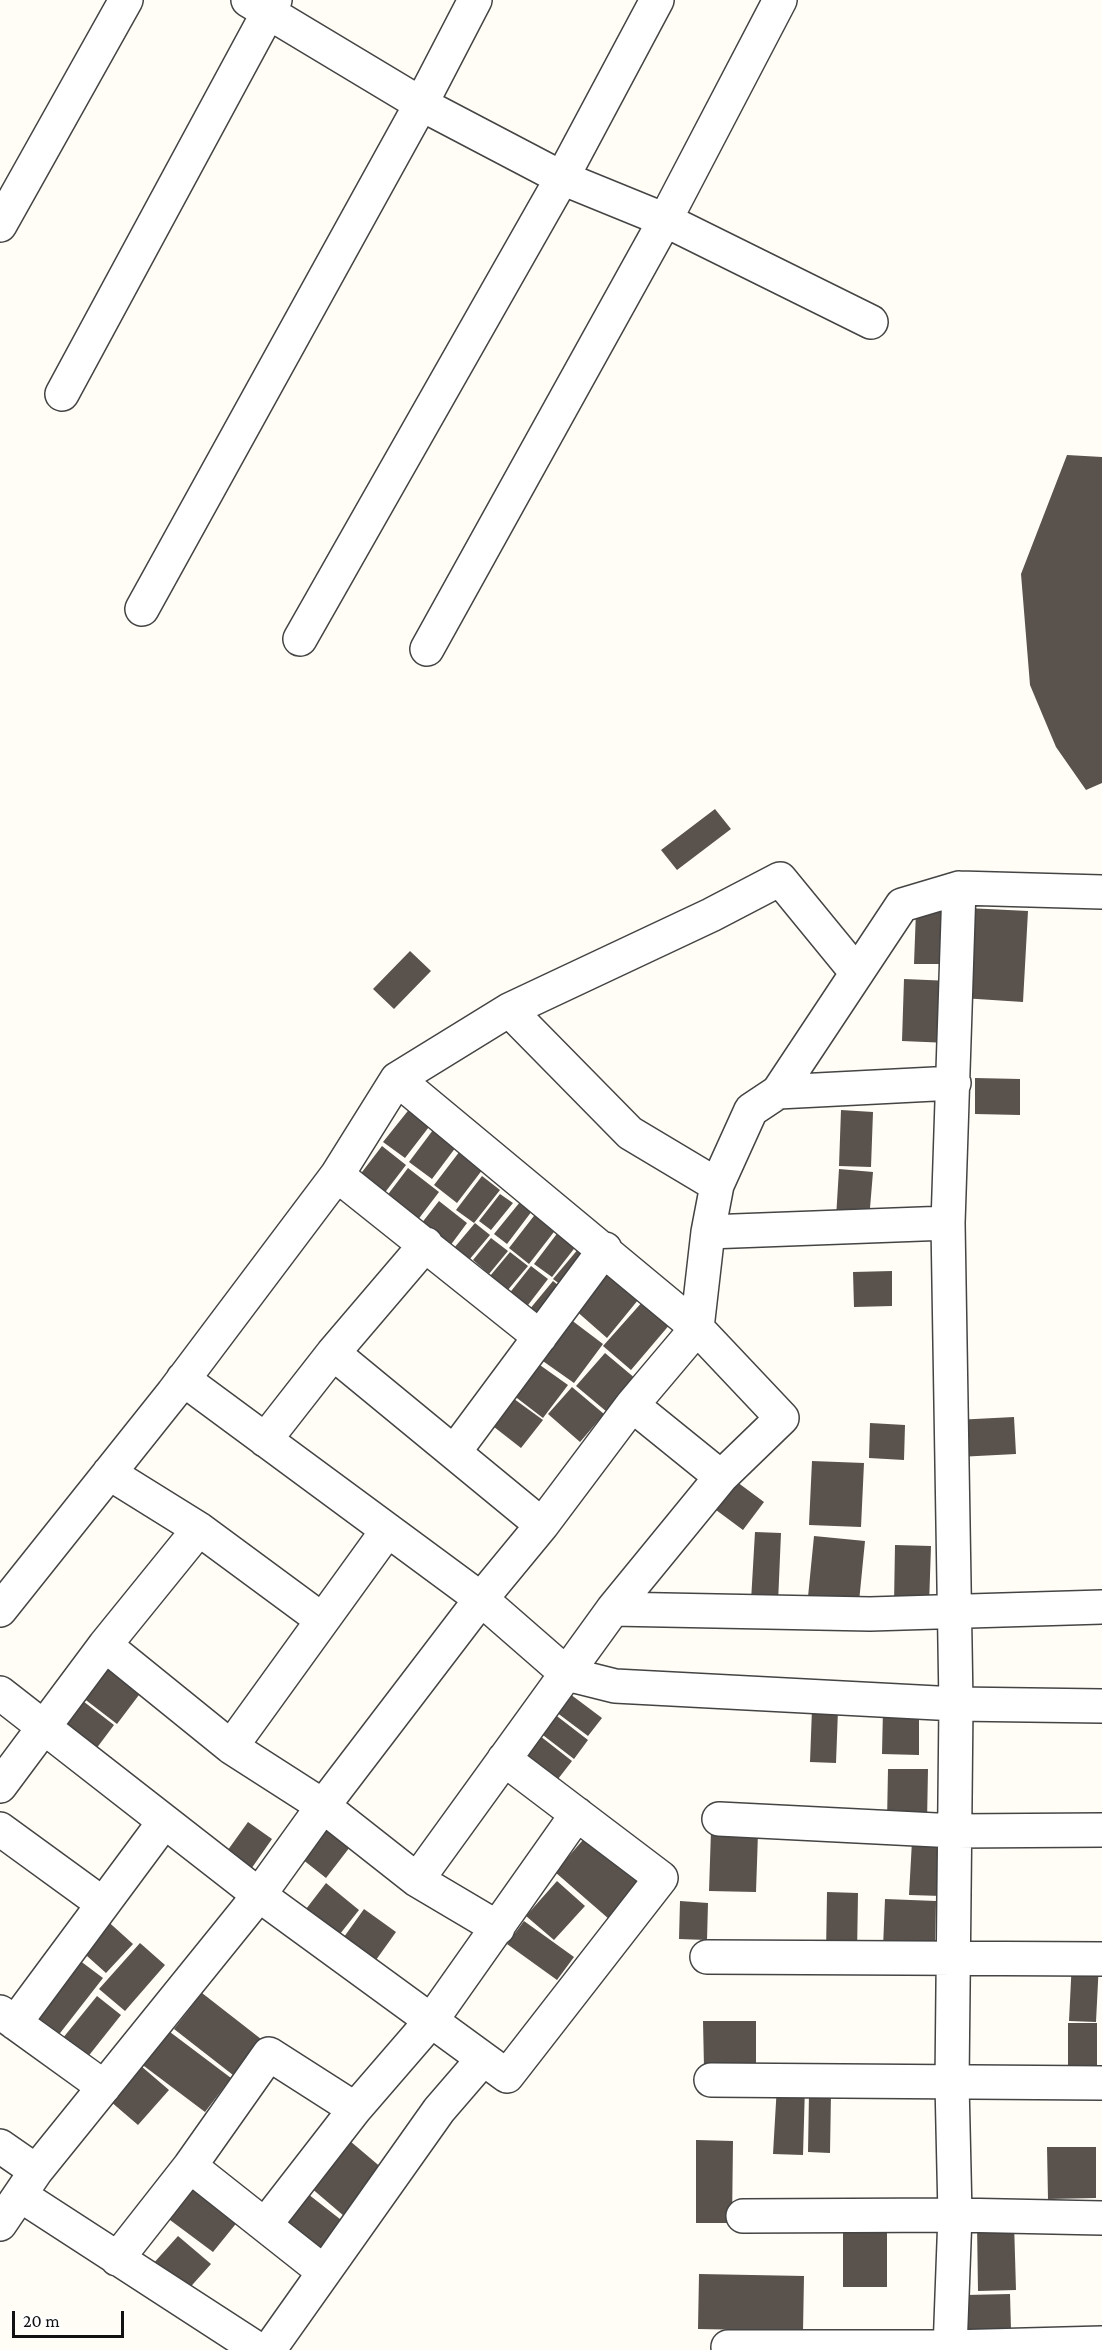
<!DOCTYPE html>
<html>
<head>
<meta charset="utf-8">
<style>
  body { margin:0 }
  #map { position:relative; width:1102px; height:2350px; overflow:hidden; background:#fffdf5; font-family:"Crimson Pro",serif }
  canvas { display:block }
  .scale { position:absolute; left:12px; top:2311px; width:112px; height:27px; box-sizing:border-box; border:3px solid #111; border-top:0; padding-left:8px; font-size:18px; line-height:21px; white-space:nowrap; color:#111; -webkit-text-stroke:4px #fff; paint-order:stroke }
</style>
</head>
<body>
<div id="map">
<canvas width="1102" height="2350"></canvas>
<div class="scale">20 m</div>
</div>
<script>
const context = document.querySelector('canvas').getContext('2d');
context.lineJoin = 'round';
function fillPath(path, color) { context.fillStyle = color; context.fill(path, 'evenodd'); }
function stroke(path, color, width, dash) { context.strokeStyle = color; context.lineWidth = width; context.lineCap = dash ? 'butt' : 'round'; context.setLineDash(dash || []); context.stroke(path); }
const building = new Path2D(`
  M1067,455L1102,457V783L1086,790L1056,747L1030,685L1021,574Z
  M715,809L731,829L677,870L661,850Z
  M967,908L1028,911L1023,1002L962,998Z
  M916,911L951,912L949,964H914Z
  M410,951L431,971L394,1009L373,989Z
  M904,979L951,981L949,1043L902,1041Z
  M975,1078L1020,1079V1115L975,1114Z
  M411,1107L432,1123L405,1158L383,1142Z
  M841,1110L873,1112L871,1167L839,1166Z
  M436,1126L459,1143L432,1179L409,1162Z
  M382,1146L406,1165L383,1195L359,1176Z
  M463,1147L486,1165L457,1203L434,1185Z
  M408,1168L439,1192L417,1221L386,1197Z
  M839,1169L873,1172L869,1220L836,1218Z
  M482,1176L500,1190L474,1223L456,1210Z
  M500,1194L513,1203L491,1230L479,1221Z
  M439,1201L467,1223L450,1246L421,1224Z
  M520,1202L532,1211L507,1244L494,1234Z
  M537,1212L557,1228L529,1264L509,1248Z
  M475,1223L490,1235L469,1260L454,1248Z
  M559,1231L577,1245L552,1277L534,1264Z
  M491,1238L508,1251L489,1274L473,1260Z
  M579,1248L594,1259L569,1291L553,1279Z
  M510,1252L528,1266L507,1291L490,1276Z
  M531,1266L548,1279L525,1309L508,1295Z
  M892,1271V1306L854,1307L853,1272Z
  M606,1272L638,1300L607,1338L574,1309Z
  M553,1281L568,1293L544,1323L529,1310Z
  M644,1300L671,1323L631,1370L603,1346Z
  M570,1319L603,1344L574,1383L540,1359Z
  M605,1353L636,1379L607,1412L576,1386Z
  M537,1363L568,1385L543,1418L513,1395Z
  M572,1387L604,1414L580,1442L548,1414Z
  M510,1396L543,1420L521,1448L489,1423Z
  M1014,1417L1016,1454L958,1457L955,1420Z
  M870,1423L905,1425L904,1460L869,1458Z
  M812,1461L864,1463L861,1527L809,1525Z
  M733,1479L764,1502L743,1530L712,1507Z
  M755,1532L781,1533L778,1603L751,1601Z
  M814,1536L865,1541L858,1612L807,1607Z
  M895,1545L931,1546L929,1605L894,1604Z
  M105,1658L145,1687L117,1724L78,1694Z
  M566,1691L602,1718L588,1736L552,1709Z
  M79,1698L114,1725L93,1753L58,1725Z
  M812,1709L838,1710L836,1763L810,1762Z
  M883,1709H919V1755L882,1754Z
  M549,1710L588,1740L574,1759L535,1729Z
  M535,1732L572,1761L551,1788L513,1759Z
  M888,1769H928L927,1822H887Z
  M248,1822L272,1839L249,1872L225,1854Z
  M328,1825L353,1843L326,1878L302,1859Z
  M711,1831L758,1833L756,1892L709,1891Z
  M589,1833L651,1886L617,1926L555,1872Z
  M912,1841L945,1842L942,1896L909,1895Z
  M557,1881L585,1906L554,1940L526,1916Z
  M326,1883L359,1910L336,1939L303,1913Z
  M827,1892L858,1893L857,1954L826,1953Z
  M885,1899L936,1901L935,1950L883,1948Z
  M680,1901L708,1903L707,1940L679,1939Z
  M364,1909L396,1932L376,1960L344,1937Z
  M103,1917L133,1944L106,1973L77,1947Z
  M524,1921L574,1957L557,1980L507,1944Z
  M140,1943L165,1965L125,2011L99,1989Z
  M75,1957L103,1978L50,2046L23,2024Z
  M1072,1960L1099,1962L1096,2022L1069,2021Z
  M202,1993L261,2039L233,2075L174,2029Z
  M97,1996L121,2015L79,2068L54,2049Z
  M703,2021H756V2067H704Z
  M1068,2023H1097V2082H1068Z
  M166,2029L231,2078L205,2112L140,2063Z
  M141,2066L169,2090L138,2125L110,2101Z
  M777,2085L805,2086L803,2155L773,2154Z
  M809,2093H831L830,2153L808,2152Z
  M696,2140L733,2141L732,2223H696Z
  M350,2141L383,2169L344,2216L310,2187Z
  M1047,2147H1096V2198L1048,2199Z
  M196,2178L243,2215L213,2252L166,2217Z
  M308,2194L345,2223L314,2261L278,2231Z
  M1014,2222L1016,2290L978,2291L977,2223Z
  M843,2226H887V2287H843Z
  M178,2236L211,2264L185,2293L152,2265Z
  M699,2274L804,2276L803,2331L698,2329Z
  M1010,2294L1011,2330L966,2331V2295Z`);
const minor = new Path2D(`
  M248,0L421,104L562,178L665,220L871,322
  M0,225L126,0
  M62,394L275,0
  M142,609L421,104L475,0
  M300,639L562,178L657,0
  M427,649L665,220L780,0
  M509,1010L630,1133L717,1185
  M397,1079L697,1328L782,1418L721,1477L613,1609L417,1880
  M778,1092L954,1083
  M337,1175L540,1337
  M708,1232L948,1223
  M333,1353L542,1525
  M183,1379L481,1599L567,1674L615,1686L956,1704L1102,1706
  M632,1405L721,1477
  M265,1440L333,1353L426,1244
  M455,1451L605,1249
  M109,1473L199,1529L321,1619
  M613,1609L870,1614L1102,1607
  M0,1610L173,1393L337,1175L397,1079L509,1010L711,915L780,879L857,973
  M105,1645L231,1747L323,1806L417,1880L498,1928
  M0,1693L259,1895L507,2076L661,1878L504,1759
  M231,1747L387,1531
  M0,1786L105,1645L199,1529
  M719,1819L956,1831L1102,1830
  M0,1829L103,1904
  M707,1957L1102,1959
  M0,2012L104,2087
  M15,2023L164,1822
  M711,2080L1102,2083
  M0,2146L36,2171
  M190,2166L324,2272
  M20,2195L259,2350
  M743,2216L955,2215L1102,2218
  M0,2224L36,2171L259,1895L323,1806L481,1599L542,1525L632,1405L697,1328L708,1232L717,1185L751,1110L778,1092L902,905L959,888L1102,892
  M265,2225L355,2109L431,2021L577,1814
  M117,2259L190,2166L269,2054L355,2109
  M728,2347H950L1102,2343
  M269,2350L439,2110L483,2059
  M950,2350L955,2215L952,2083L956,1704L948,1223L959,888`);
fillPath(building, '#5a524d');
stroke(minor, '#444', 36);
stroke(minor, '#fff', 33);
</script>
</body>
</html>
